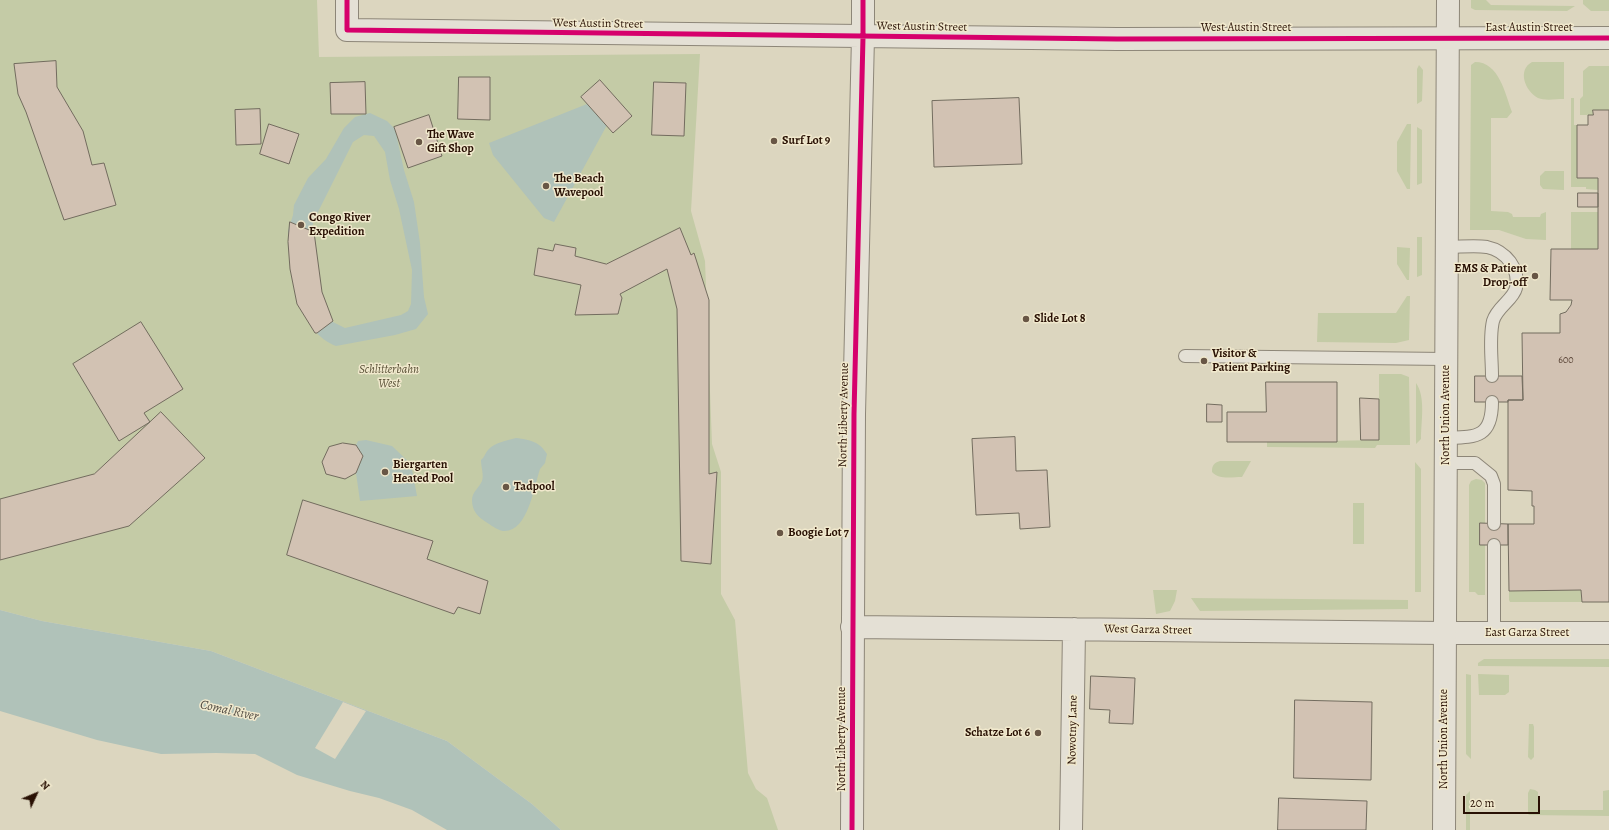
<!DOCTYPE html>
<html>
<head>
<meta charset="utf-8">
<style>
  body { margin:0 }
  #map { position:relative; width:1609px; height:830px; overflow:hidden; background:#dcd6bf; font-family:Alegreya,serif }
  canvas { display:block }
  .north { position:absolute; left:16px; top:774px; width:40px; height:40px; -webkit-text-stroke:3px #f1e9cd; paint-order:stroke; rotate:46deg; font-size:11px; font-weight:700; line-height:16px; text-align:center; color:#291104 }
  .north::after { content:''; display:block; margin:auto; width:14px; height:18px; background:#291104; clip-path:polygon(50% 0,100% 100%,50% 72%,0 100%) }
  .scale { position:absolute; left:1463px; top:796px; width:77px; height:18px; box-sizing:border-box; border:2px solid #291104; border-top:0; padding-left:5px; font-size:12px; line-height:14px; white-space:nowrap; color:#291104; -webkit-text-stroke:3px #f1e9cd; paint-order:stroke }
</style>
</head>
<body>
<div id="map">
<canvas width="1609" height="830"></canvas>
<div class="north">N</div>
<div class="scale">20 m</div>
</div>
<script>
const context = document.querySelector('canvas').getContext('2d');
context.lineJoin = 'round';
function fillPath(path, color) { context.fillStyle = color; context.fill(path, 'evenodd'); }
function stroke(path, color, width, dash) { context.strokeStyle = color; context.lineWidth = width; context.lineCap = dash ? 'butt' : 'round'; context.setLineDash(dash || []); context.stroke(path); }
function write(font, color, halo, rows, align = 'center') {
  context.font = font + ' Alegreya,serif'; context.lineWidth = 3; context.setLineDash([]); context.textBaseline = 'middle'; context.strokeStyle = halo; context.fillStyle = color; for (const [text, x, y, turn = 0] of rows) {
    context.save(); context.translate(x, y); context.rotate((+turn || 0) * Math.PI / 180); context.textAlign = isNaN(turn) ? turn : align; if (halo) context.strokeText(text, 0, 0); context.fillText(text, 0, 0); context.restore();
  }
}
const green = new Path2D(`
  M0,0H317L319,57L700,54L691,211L705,261L712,444L721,472V594L735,620L748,773L756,789L767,798L778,830H561L532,804L447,741L211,651L42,621L0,610Z
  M1471,0H1486L1491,5L1575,6L1567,11L1475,10L1471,8Z
  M1583,0H1609V11H1591L1583,4Z
  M1475,62C1499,62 1505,93 1512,112L1507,118H1491V211L1508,212L1512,214L1513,217H1540L1541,214L1546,212V240L1526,239L1499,230H1470L1471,65Z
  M1532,62H1564V99C1556,99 1545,101 1538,98C1525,91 1517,70 1532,62Z
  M1419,65L1423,70L1422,101L1417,104V69Z
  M1589,66H1609V110H1593V115H1580V99L1583,96V71Z
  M1571,98H1574V125H1577V178H1598V190L1586,189V187H1571Z
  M1407,124H1411L1410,189H1407L1397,171V142Z
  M1417,127L1422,130V183L1417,185Z
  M1545,171H1564V190L1543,189L1540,185V176Z
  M1571,212H1598V249H1571Z
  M1417,237H1422V275L1417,277Z
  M1397,247L1410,248L1409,280H1407L1397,264Z
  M1407,296H1410L1409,340L1396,343L1317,342L1318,313H1396Z
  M1379,374H1401L1409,377L1410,445H1377L1375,448L1267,447V442L1379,440Z
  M1416,383C1426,397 1421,422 1421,439L1416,444Z
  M1220,461H1251L1242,477C1232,477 1219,480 1212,472C1212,465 1214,463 1220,461Z
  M1415,462L1421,469V592H1415Z
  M1476,479L1482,480L1485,483V595H1478L1475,592H1469V485L1471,481Z
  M1353,503H1364V544H1353Z
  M1153,590H1177L1175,601L1170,611L1156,614Z
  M1538,590H1581L1582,602H1510L1509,600V591Z
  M1191,598L1408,600V609L1200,611Z
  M1484,659H1609V667L1478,666V663Z
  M1466,674L1471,675V759L1466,754Z
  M1478,674L1509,675V692L1505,695H1479Z
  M1529,724H1533L1534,727V757L1531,760L1528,757Z
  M1530,789L1535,790L1538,792V810H1603V791L1609,790V816L1529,815L1528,814V793Z
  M1470,791V830H1466V795Z`);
const water = new Path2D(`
  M587,104L607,125L554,222L544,218L493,155L489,143Z
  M370,113L387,121L395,129L404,170L414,202L420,243L424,297L428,314L416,329L395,335L336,346C326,342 320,337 313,329L291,268L288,231L293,215L294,205L308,178L326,159L344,128L355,117ZM364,135L374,136L385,152L390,180L399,209L412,270L411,304L408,311L401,315L345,328L331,321L321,295L310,234L314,220L353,142Z
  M516,438C530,440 539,441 547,454L545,463L540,469C534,486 528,533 503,531C497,530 491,525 486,522C478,517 472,511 472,500C472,492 479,488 482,481C484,474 481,468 481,460C485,457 485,453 488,450C495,442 506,441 516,438Z
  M366,440L392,446L411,464L417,496L360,501L356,473L363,456L356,445L358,441Z
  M0,610L42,621L211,651L447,741L532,804L561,830H447L412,810L379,798L350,791L297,775L255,754L216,753L161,754L97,740L0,711Z`);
const pier = new Path2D(`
  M343,702L366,711L335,759L315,748Z`);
const building = new Path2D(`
  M56,61L57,87L83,131L92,165L104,163L116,205L64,220L26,112L18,94L14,64Z
  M459,77H490V120L458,119Z
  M600,80L632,116L613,133L581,97Z
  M365,82L366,114H331L330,83Z
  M654,82L686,83L684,136L652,135Z
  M1019,98L1022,164L934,167L932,101Z
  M260,109L261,144L236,145L235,110Z
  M1593,110H1609V602H1582L1581,590L1509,591L1508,524H1534V506H1532V491L1508,490V400H1523L1522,333H1560V314L1566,312L1571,305L1572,300H1550L1551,249H1598V178H1577V125H1588V115H1593Z
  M429,115L442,156L408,168L394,127Z
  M269,124L299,134L289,164L260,154Z
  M1578,193H1598V207H1578Z
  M290,222L314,232L322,292L333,321L317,333H315L297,304L290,269L288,242Z
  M680,228L691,255L694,253L709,300V474L717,472L711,564L681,561L677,309L667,269L620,294L622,298L618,314L575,315L581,285L534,275L538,248L553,251L555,244L576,248L575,256L606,264Z
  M141,322L183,389L144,413L150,422L119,441L73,364Z
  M1475,376H1522L1523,400H1508V402H1475Z
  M1266,382H1337V442H1227V412H1266Z
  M1360,398L1379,399V440H1361Z
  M1207,404L1222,405V422H1207Z
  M161,412L205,458L129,526L0,560V499L94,474Z
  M1015,437L1016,471L1047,470L1050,527L1020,529L1019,513L976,515L972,439Z
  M343,443L356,445L363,456L356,473L345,479L326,474L322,462L329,447Z
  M303,500L433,541L427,559L488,581L480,614L458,607L454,614L287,555Z
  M1480,523L1508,524V545H1480Z
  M1091,676L1135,678L1133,724L1109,723L1110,710L1090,709Z
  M1295,700L1372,702L1371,780L1294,778Z
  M1279,798L1367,801L1366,830H1278Z`);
const service = new Path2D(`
  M1447,247C1460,247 1475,245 1487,247C1506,251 1520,269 1516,288C1513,300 1497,307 1493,321C1489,338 1492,358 1492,376
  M1185,356L1446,359
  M1446,438C1476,437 1492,438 1492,402
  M1446,463H1475L1491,476L1494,484V524
  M1494,545V633`);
const minor = new Path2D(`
  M347,0V30L1117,39L1609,38
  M852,627L1445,633H1609
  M852,830L854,414L863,37V0
  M1071,830L1074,629`);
const tertiary = new Path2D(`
  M1444,830L1448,0`);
const cycleway = new Path2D(`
  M347,0V30L1117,39L1609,38
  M852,830L854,414L863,37V0`);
const markers = [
  [774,141,4,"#685645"],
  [419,142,4,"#685645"],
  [546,186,4,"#685645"],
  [301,225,4,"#685645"],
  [1535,276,4,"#685645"],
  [1026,319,4,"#685645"],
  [1204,361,4,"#685645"],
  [385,472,4,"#685645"],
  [506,487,4,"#685645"],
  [780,533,4,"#685645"],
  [1038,733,4,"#685645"]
];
const numberNames = [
  ["600",1566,361]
];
const streetNames = [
  ["West Austin Street",598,24,1],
  ["West Austin Street",922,27,1],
  ["West Austin Street",1246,28],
  ["East Austin Street",1529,28],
  ["North Liberty Avenue",844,415,-89],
  ["North Union Avenue",1446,415,-90],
  ["West Garza Street",1148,630,1],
  ["East Garza Street",1527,633],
  ["Nowotny Lane",1073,730,-89],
  ["North Liberty Avenue",842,739,-90],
  ["North Union Avenue",1444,739,-90]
];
const poiNames = [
  ["The Wave",427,135],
  ["Gift Shop",427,149],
  ["Surf Lot 9",782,141],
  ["The Beach",554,179],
  ["Wavepool",554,193],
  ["Congo River",309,218],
  ["Expedition",309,232],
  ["EMS & Patient",1527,269,"right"],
  ["Drop-off",1527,283,"right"],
  ["Slide Lot 8",1034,319],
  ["Visitor &",1212,354],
  ["Patient Parking",1212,368],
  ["Biergarten",393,465],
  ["Heated Pool",393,479],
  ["Tadpool",514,487],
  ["Boogie Lot 7",788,533],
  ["Schatze Lot 6",1030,733,"right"]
];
const parkNames = [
  ["Schlitterbahn",389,370],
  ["West",389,384]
];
const waterNames = [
  ["Comal River",229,711,12]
];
fillPath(green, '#c4cba6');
fillPath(water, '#b0c2b9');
fillPath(pier, '#dcd6bf');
fillPath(building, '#d2c2b3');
stroke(building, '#736c5f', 1);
stroke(service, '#8d8678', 14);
stroke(minor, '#8d8678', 24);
stroke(tertiary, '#8d8678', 24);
stroke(service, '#e4e0d5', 12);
stroke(minor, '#e4e0d5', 22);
stroke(tertiary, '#e4e0d5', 22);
stroke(cycleway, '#d6006c', 5);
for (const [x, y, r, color] of markers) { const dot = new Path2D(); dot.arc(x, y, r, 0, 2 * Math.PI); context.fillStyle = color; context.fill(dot); stroke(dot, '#f1e9cd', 1.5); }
write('10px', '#533d30', null, numberNames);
write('12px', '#291104', '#f1e9cd', streetNames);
write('bold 12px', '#291104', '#f1e9cd', poiNames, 'left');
write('italic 12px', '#584f35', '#f1e9cd', parkNames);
write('italic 13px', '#524c43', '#f1e9cd', waterNames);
</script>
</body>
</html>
